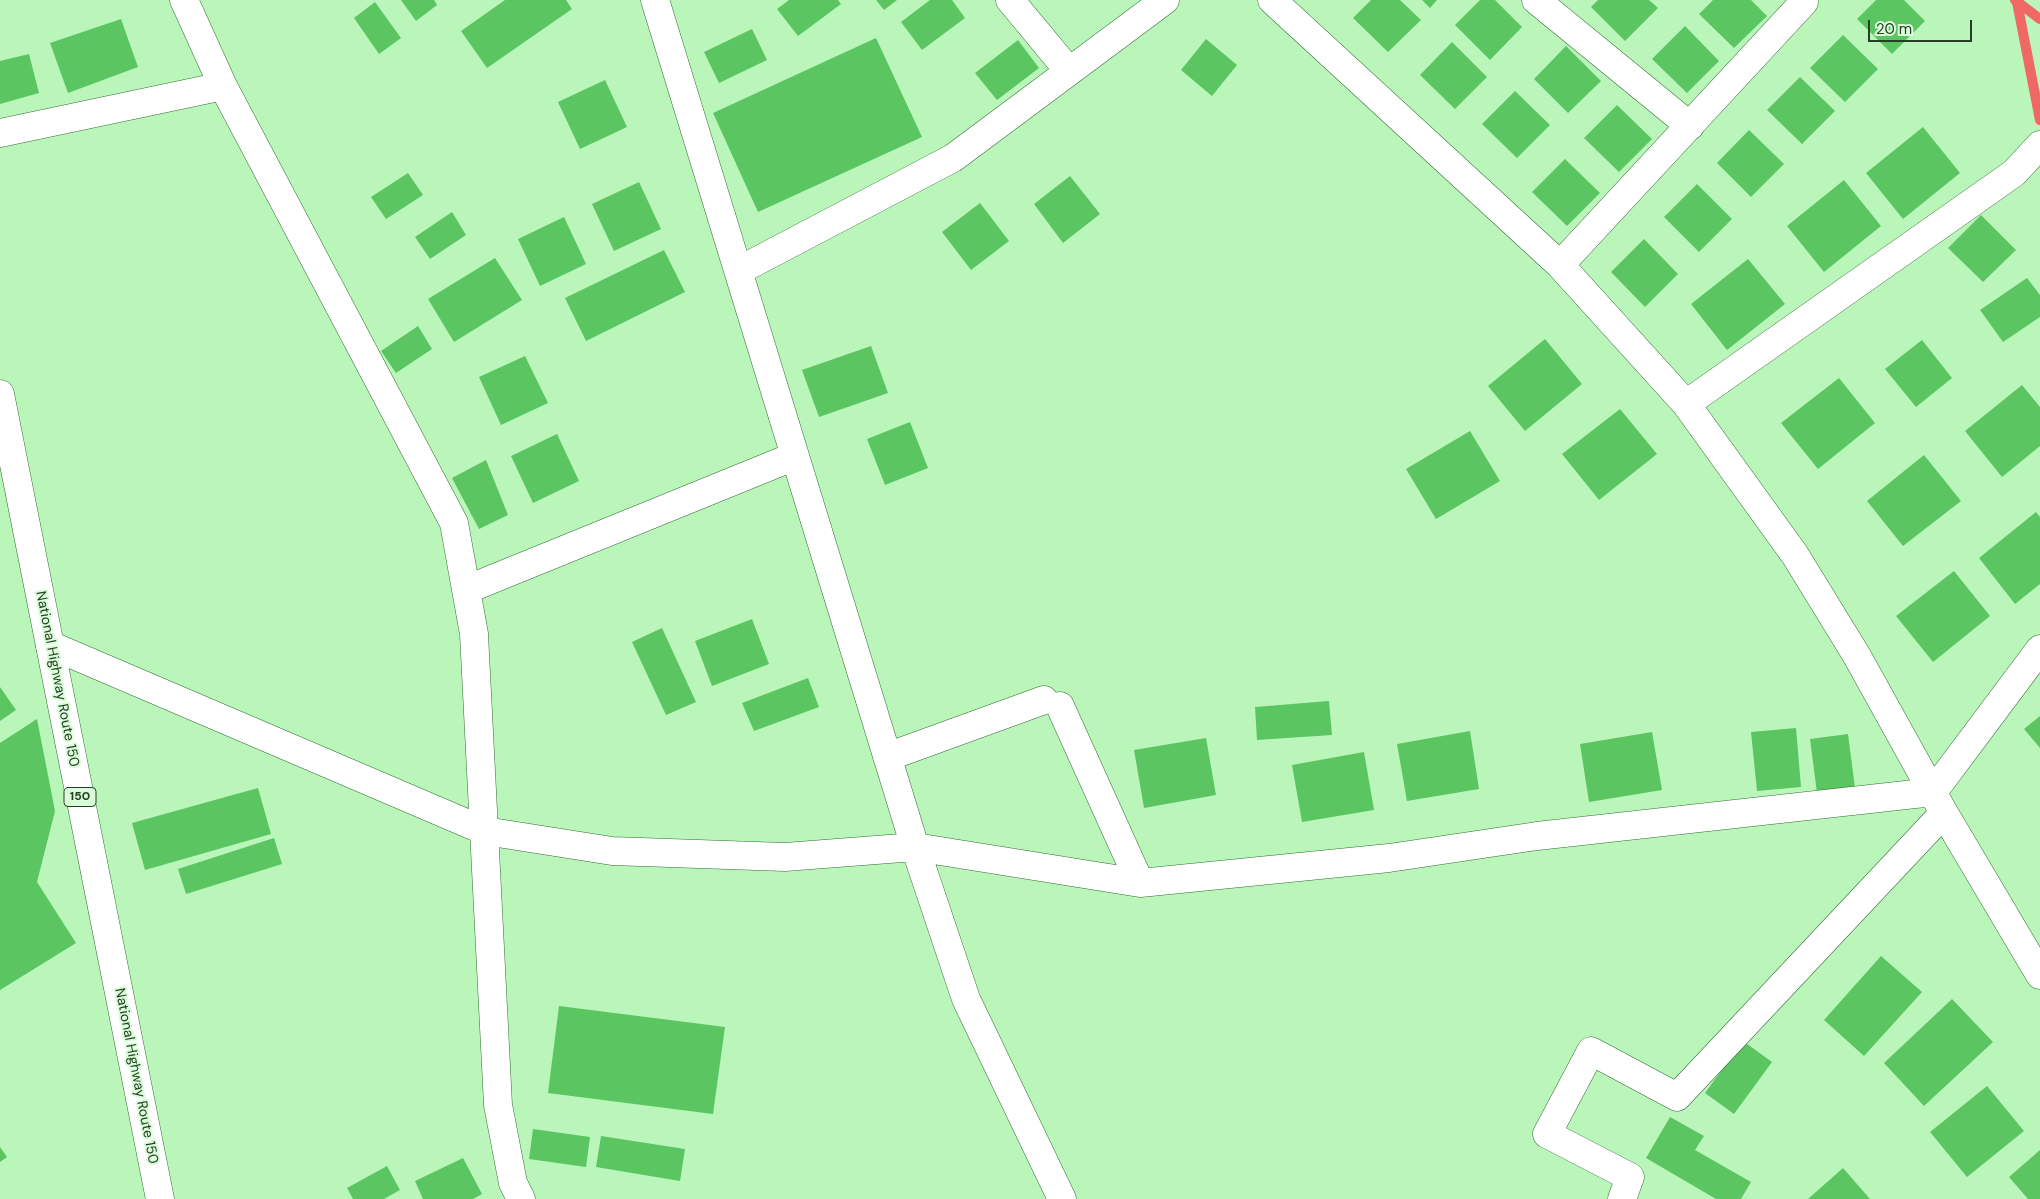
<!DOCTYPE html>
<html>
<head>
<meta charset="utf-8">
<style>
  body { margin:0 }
  #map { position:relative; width:2040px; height:1199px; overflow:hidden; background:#baf6ba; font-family:"DM Sans",sans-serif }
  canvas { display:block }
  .scale { position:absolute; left:1868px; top:20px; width:104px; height:22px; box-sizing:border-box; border:2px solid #263e26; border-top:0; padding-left:6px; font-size:15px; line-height:18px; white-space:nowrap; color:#263e26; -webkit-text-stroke:4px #d9fdd8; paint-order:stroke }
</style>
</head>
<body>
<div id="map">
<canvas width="2040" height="1199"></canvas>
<div class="scale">20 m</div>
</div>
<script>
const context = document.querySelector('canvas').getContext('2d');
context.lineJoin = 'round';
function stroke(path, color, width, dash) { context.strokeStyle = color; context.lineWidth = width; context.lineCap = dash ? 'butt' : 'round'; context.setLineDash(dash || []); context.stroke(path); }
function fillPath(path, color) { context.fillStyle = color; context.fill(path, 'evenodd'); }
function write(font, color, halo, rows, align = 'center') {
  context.font = font + ' "DM Sans",sans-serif'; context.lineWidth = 4; context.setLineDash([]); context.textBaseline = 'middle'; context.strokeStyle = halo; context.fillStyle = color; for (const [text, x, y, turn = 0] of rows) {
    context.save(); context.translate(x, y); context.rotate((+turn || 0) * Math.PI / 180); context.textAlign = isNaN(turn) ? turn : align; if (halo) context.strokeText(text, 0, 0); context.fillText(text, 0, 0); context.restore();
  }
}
const stream = new Path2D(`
  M2015,0L2040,19
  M2017,2L2040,120`);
const building = new Path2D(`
  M401,0H434L437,5L416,21Z
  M505,0H566L572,9L487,68L461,31Z
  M789,0H838L841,4L798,36L777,9Z
  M876,0H897L884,10Z
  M930,0H952L965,18L922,50L901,22Z
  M1371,0H1400L1421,20L1388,52L1353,18Z
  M1422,0H1437L1430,8Z
  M1480,0H1495L1522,27L1490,60L1455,25Z
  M1598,0H1649L1658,8L1625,41L1591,7Z
  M1713,0H1751L1767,16L1734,48L1699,14Z
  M1876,0H1904L1925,21L1892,54L1857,19Z
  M375,2L401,38L379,54L354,18Z
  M121,19L138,67L68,93L50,43Z
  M1685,26L1719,61L1687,93L1652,59Z
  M752,29L767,60L719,83L704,52Z
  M1843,35L1878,69L1845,102L1810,68Z
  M876,38L922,137L758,212L713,113Z
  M1206,39L1237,65L1212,96L1181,70Z
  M1018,40L1039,68L997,100L975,73Z
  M1452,42L1487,77L1455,109L1420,75Z
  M1566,46L1601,81L1568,113L1534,79Z
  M29,54L39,93L0,104V61Z
  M1800,77L1835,111L1802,144L1767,110Z
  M605,80L627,127L580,149L558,102Z
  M1515,91L1550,125L1517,158L1482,124Z
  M1617,105L1652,139L1619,172L1584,138Z
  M1923,127L1960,173L1903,219L1866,173Z
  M1749,130L1784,164L1751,197L1717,163Z
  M1565,159L1600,193L1567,226L1532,192Z
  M408,173L423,195L386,219L371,197Z
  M1070,176L1100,214L1063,243L1034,204Z
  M1844,180L1881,226L1824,272L1787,226Z
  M639,182L661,229L614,251L592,204Z
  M1697,184L1732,219L1699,252L1664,217Z
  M980,203L1009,241L971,270L942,232Z
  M452,212L466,235L430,259L415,237Z
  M1981,215L2016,250L1983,282L1948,248Z
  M564,217L586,264L540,286L518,239Z
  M1644,239L1678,274L1645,307L1611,272Z
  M664,250L685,292L586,341L565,298Z
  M495,258L522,300L454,342L428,299Z
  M1748,259L1785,304L1727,350L1691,304Z
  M2027,278L2040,295V317L2003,342L1980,310Z
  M418,326L432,349L396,373L381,351Z
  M1545,339L1582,384L1525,431L1488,386Z
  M1922,340L1952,378L1916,407L1885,369Z
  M871,346L888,393L819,417L802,370Z
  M525,356L548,403L501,425L479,377Z
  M1839,378L1875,423L1818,469L1781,423Z
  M2022,385L2040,407V446L2002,477L1965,431Z
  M1620,409L1657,454L1599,500L1562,454Z
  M910,422L928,468L885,485L867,439Z
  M1470,431L1500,481L1436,519L1406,469Z
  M557,434L579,481L533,503L511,456Z
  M1924,455L1961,501L1903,546L1867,501Z
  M486,460L508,515L479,529L452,478Z
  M2036,512L2040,517V584L2015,604L1979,558Z
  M1954,571L1990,616L1933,662L1896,616Z
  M752,619L769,664L712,686L695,641Z
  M662,628L696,702L666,715L632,642Z
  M808,678L819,707L754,731L742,703Z
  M0,687L16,710L0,721Z
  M1329,701L1332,735L1257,740L1255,707Z
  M2040,716V748L2024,729Z
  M37,719L55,811L37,882L76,943L0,990V743Z
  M1796,728L1801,787L1757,791L1751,732Z
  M1470,731L1479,789L1407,801L1397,744Z
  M1652,732L1662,790L1589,802L1580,744Z
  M1848,734L1855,788L1817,793L1810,739Z
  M1206,738L1216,795L1144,808L1134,750Z
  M1364,752L1374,810L1302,822L1292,765Z
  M258,788L271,834L145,870L132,823Z
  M274,838L282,864L186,894L178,869Z
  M1881,956L1922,992L1864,1056L1824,1020Z
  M1952,999L1993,1042L1924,1106L1884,1063Z
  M559,1006L725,1027L713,1114L548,1093Z
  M1743,1041L1772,1062L1734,1114L1705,1093Z
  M1987,1086L2024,1131L1967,1177L1930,1132Z
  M1670,1117L1704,1136L1695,1150L1751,1182L1741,1199H1716L1646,1158Z
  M533,1129L590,1137L586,1167L529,1159Z
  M601,1136L685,1149L680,1181L596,1167Z
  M0,1147L7,1157L0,1162Z
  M2040,1150V1199H2028L2009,1177Z
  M463,1158L482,1194L473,1199H423L415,1181Z
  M387,1166L400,1190L384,1199H353L347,1188Z
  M1843,1168L1870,1199H1808Z`);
const minor = new Path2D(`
  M184,0L223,86L454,523L474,634L498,1105L513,1183L521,1199
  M655,0L915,847L966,999L1062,1199
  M1010,0L1069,71
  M1272,0L1560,265L1686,404L1795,555L1857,656L1944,813L2040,975
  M1536,0L1690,126
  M0,133L223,86
  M1560,265L1804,2L1802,0
  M738,271L953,158L1165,0
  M1686,404L2014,173L2040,145
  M468,589L795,456
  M50,645L485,831L612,851L785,857L915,847L1140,883L1389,858L1537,836L1933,792L2040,649
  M1060,706L1140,883
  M887,757L1044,700
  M1622,1199L1630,1177L1547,1134L1591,1051L1677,1097L1944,813`);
const highway = new Path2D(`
  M0,394L160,1199`);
const shields = [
  [80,797,32]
];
const shieldNames = [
  ["150",80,797]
];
const streetNames = [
  ["National Highway Route 150",57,679,79],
  ["National Highway Route 150",136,1076,79]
];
stroke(stream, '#f06863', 10);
fillPath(building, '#5bc562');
stroke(minor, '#336b36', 29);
stroke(highway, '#336b36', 29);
stroke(minor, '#fff', 28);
stroke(highway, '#fff', 28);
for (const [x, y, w] of shields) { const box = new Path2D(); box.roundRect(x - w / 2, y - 9.5, w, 19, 4); context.fillStyle = '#d9fdd8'; context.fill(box); stroke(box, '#263e26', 1); }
write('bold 12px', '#263e26', null, shieldNames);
write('14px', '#263e26', '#d9fdd8', streetNames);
</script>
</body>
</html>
